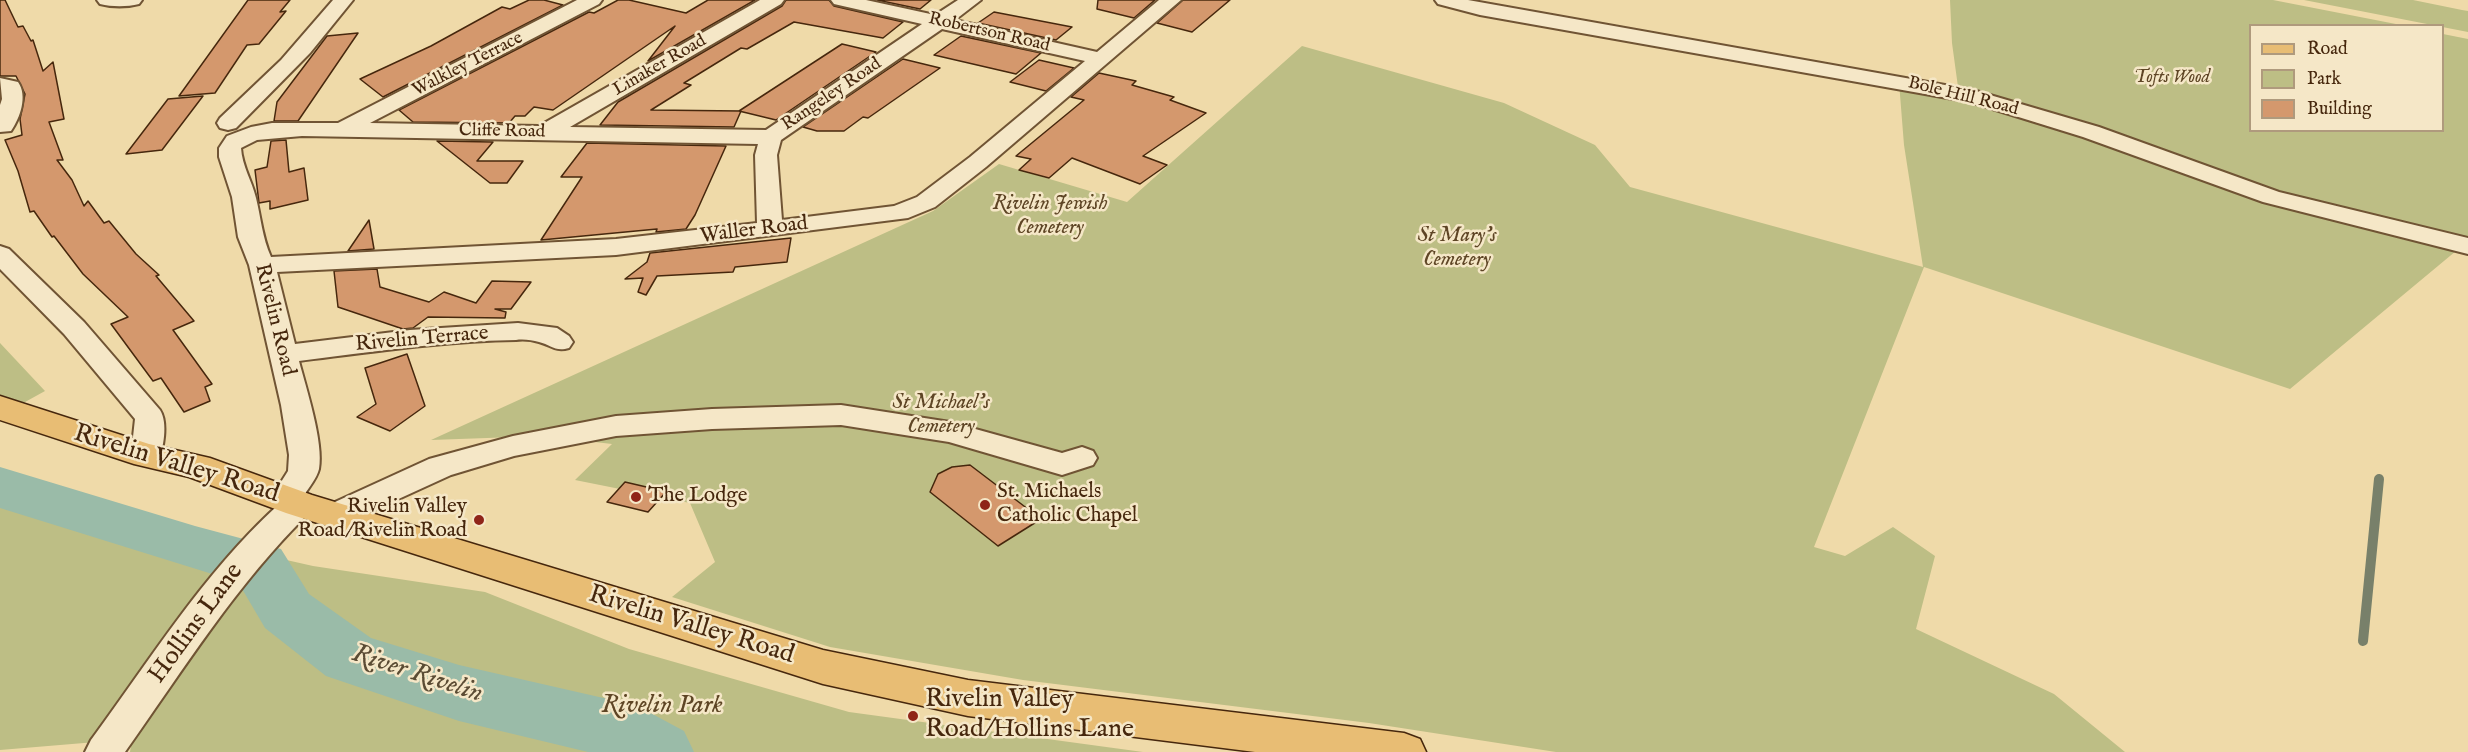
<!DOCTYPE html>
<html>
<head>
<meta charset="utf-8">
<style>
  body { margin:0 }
  #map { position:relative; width:2468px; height:752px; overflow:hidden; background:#efdaa9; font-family:"IM FELL English",serif }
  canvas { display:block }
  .legend { position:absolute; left:2249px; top:24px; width:195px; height:108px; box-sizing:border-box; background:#f5e7c7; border:2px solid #af9a7d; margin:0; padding:8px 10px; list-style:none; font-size:18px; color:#46270d }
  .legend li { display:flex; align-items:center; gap:12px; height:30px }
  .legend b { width:30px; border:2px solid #af9a7d }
</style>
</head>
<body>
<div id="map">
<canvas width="2468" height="752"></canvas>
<ul class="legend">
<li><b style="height:8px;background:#e8bd74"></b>Road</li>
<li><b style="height:16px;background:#bdbe85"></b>Park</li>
<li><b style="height:16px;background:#d4986d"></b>Building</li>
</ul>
</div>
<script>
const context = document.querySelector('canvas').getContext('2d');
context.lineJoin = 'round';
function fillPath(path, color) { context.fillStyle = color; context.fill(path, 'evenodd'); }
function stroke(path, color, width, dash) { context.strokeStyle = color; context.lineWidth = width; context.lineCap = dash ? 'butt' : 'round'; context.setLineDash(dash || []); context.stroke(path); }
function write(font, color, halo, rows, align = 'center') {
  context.font = font + ' "IM FELL English",serif'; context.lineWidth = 5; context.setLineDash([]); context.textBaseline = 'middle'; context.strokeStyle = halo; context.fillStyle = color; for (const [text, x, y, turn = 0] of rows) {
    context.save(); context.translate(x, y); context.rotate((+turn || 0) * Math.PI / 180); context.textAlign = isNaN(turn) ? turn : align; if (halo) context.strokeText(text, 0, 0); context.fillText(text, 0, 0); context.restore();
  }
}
const green = new Path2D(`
  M1950,0H2273L2401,25L2250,26V130H2442L2443,34L2468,39V241L2290,389L1924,267L1814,547L1845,556L1893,527L1935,556L1916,629L2054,694L2125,752H1556L1369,723L1023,680L830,647L672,597L715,562L690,503L575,480L612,444L543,436L431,440L933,211L999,164L1127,202L1302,46L1504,103L1595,145L1630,187L1923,267L1904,145L1899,82L1942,90L1958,87L1952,43Z
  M2304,0H2413L2462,10L2468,11V32Z
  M0,343L45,391L7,412L0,407Z
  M0,472L189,538L313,566L485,592L629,649L849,712L1143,752H130L132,739L0,750Z`);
const stream = new Path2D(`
  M2363,641L2379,479`);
const river = new Path2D(`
  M0,467L195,526L281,549L309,594L371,638L459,665L621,702L645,710L684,731L694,752H588L459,721L326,676L265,628L238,582L0,508Z`);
const building = new Path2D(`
  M0,0H5L18,27L23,26L31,41L33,40L43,71L53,62L64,119L49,122L63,160H57L72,180L84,206L88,201L104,223L109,221L136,254L159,275L156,276L194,321L173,330L212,384L205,387L210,401L184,412L161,378L153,381L111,324L128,317L83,274L54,236L52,237L34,211L30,212L18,171L5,140L22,135L20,119L25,94L16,76H0Z
  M248,0H290L280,12L286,11L259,44L247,45L215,93L179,96Z
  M529,0H544L563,5L383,97L360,79L431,46L502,7L510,9Z
  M618,0H629L686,13L708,0H755L648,61L675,26L553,110L534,107L525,116H515L509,123L413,122L399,110L589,12L594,13Z
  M786,0H829L834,6L903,22L883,38L794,22L747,49L741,48L684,83L691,85L651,110L741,111L734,127L600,125L618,102L782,6Z
  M877,0H931L920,9Z
  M1098,0H1155L1134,18L1097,9Z
  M1183,0H1230L1192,32L1157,23Z
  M994,12L1072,27L1056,40L978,23Z
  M358,33L298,121H274L277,102L327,36Z
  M961,36L1041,53L1016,74L934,55Z
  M842,44L876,52L776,120L739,111Z
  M903,59L940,68L868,118L863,117L844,131H817L803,127Z
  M1039,60L1074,68L1046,91L1010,82Z
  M1099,73L1136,81L1132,85L1174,97L1170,100L1206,113L1143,156L1167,165L1140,184L1072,158L1049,178L1019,170L1031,159L1016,156L1084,100L1071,97Z
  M203,96L162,150L126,154L168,99Z
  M286,140L289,172L304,168L308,200L270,209V201L259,203L255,170L267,167L271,141Z
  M437,141L493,142L477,161H523L507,183H490Z
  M587,143L726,146L695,215L686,229L656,232L657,229L541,240L582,177H561Z
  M369,220L374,249L348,251Z
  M791,238L787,262L735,267L733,272L657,276L646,295L638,292L643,278L625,279L647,262L650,253Z
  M377,269L380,287L429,302L444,292L476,303L492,281L531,282L511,309H495L506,312L505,318L428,317L413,328L403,329L338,307L334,271Z
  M407,354L425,406L390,431L357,417L376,404L365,368Z
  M970,465L1041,519L998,546L930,492L938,474L952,467Z
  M625,482L655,489L666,492L648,512L607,502Z`);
const minor = new Path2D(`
  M97,0H142L139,4C127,7 112,7 100,4Z
  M333,0H353L310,53L236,128L228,130L220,128L217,123L220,118L281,60Z
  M577,0H602L599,4L370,123L539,126L760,0H784L781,4L570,127L766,130L922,24L834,4L831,0H866L935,15L958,0H981L955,20L1097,52L1159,0H1181L986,167L935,207L908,218L616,255L277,272L295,344L410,330L518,323L557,328L569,336L573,342L569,348C555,352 551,345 539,342C532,340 523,339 516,340C444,341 371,352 299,361C306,388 324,443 319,469C317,478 309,487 305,494L310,496L315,504L310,512C237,583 184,669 125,752H85L91,740C150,660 203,574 277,506L271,498L288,471L289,455L281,405L249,265L238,237L232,197L219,157V148L227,136L251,127L272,123H338ZM942,29L1085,61L970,157L917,197L894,206L782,220L777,155L781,140ZM302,136L758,144L755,155L757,223L616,239L271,257C262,237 261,218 256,198C252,181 242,166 241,148L257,140Z
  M1435,0H1468L1973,90L2099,127L2279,192L2468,238V254L2263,202L2083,137L1970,102L1480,15L1438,4Z
  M0,78L18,82C28,96 20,118 11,131L0,132V105L2,99Z
  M0,246L9,249L84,322L160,410C168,422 164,450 157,462L146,465L135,462L131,455L135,419L64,334L0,269Z
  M841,405L950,422L1062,453L1082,447L1093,451L1097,458L1093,465L1062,475L949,442L841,425L712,429L616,436L514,456L451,475L346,523L335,527L324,523L319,515L324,507L429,459L513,436L616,416L712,409Z`);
const major = new Path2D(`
  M0,396L149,444L210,458L312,495L823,650L968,680L1404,733L1420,739L1426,752H1255L968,716L823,684L286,513L189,477L134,464L0,420Z`);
const markers = [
  [636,497,6,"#8f2418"],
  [985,505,6,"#8f2418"],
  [479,520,6,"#8f2418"],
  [913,716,6,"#8f2418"]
];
const farStreetnames = [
  ["Robertson Road",989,33,13],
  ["Walkley Terrace",468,65,-27],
  ["Linaker Road",660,66,-30],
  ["Rangeley Road",832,95,-34],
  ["Bole Hill Road",1963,97,14],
  ["Cliffe Road",502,132,1]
];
const farParknames = [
  ["Tofts Wood",2172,78]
];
const parkNames = [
  ["Rivelin Jewish",1050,205],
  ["Cemetery",1050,229],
  ["St Mary's",1457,237],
  ["Cemetery",1457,261],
  ["St Michael's",941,404],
  ["Cemetery",941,428]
];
const streetNames = [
  ["Waller Road",754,231,-7],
  ["Rivelin Road",274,320,76],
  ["Rivelin Terrace",422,340,-5]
];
const poiNames = [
  ["St. Michaels",997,493],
  ["Catholic Chapel",997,517],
  ["The Lodge",648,497],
  ["Rivelin Valley",467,508,"right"],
  ["Road/Rivelin Road",467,532,"right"]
];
const nearStreetnames = [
  ["Rivelin Valley Road",176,465,17],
  ["Hollins Lane",197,624,-54],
  ["Rivelin Valley Road",691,626,17]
];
const nearPoinames = [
  ["Rivelin Valley",925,701],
  ["Road/Hollins Lane",925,731]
];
const nearParknames = [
  ["Rivelin Park",662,707]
];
const nearWaternames = [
  ["River Rivelin",417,675,18]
];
fillPath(green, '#bdbe85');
stroke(stream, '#78806a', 10);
fillPath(river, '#9abba8');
fillPath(building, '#d4986d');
stroke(building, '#46270d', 1.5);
stroke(minor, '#705434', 4);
stroke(major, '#46270d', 3);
fillPath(minor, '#f5e7c7');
fillPath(major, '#e8bd74');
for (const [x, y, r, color] of markers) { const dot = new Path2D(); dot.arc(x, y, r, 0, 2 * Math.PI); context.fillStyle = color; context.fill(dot); stroke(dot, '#f5e7c7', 2); }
write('18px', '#46270d', '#f5e7c7', farStreetnames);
write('italic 18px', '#5e4525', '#f5e7c7', farParknames);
write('italic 21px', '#5e4525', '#f5e7c7', parkNames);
write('21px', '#46270d', '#f5e7c7', streetNames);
write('21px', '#46270d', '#f5e7c7', poiNames, 'left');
write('26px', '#46270d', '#f5e7c7', nearStreetnames);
write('26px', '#46270d', '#f5e7c7', nearPoinames, 'left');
write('italic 26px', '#5e4525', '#f5e7c7', nearParknames);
write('italic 27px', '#5b4c34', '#f5e7c7', nearWaternames);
</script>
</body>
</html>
